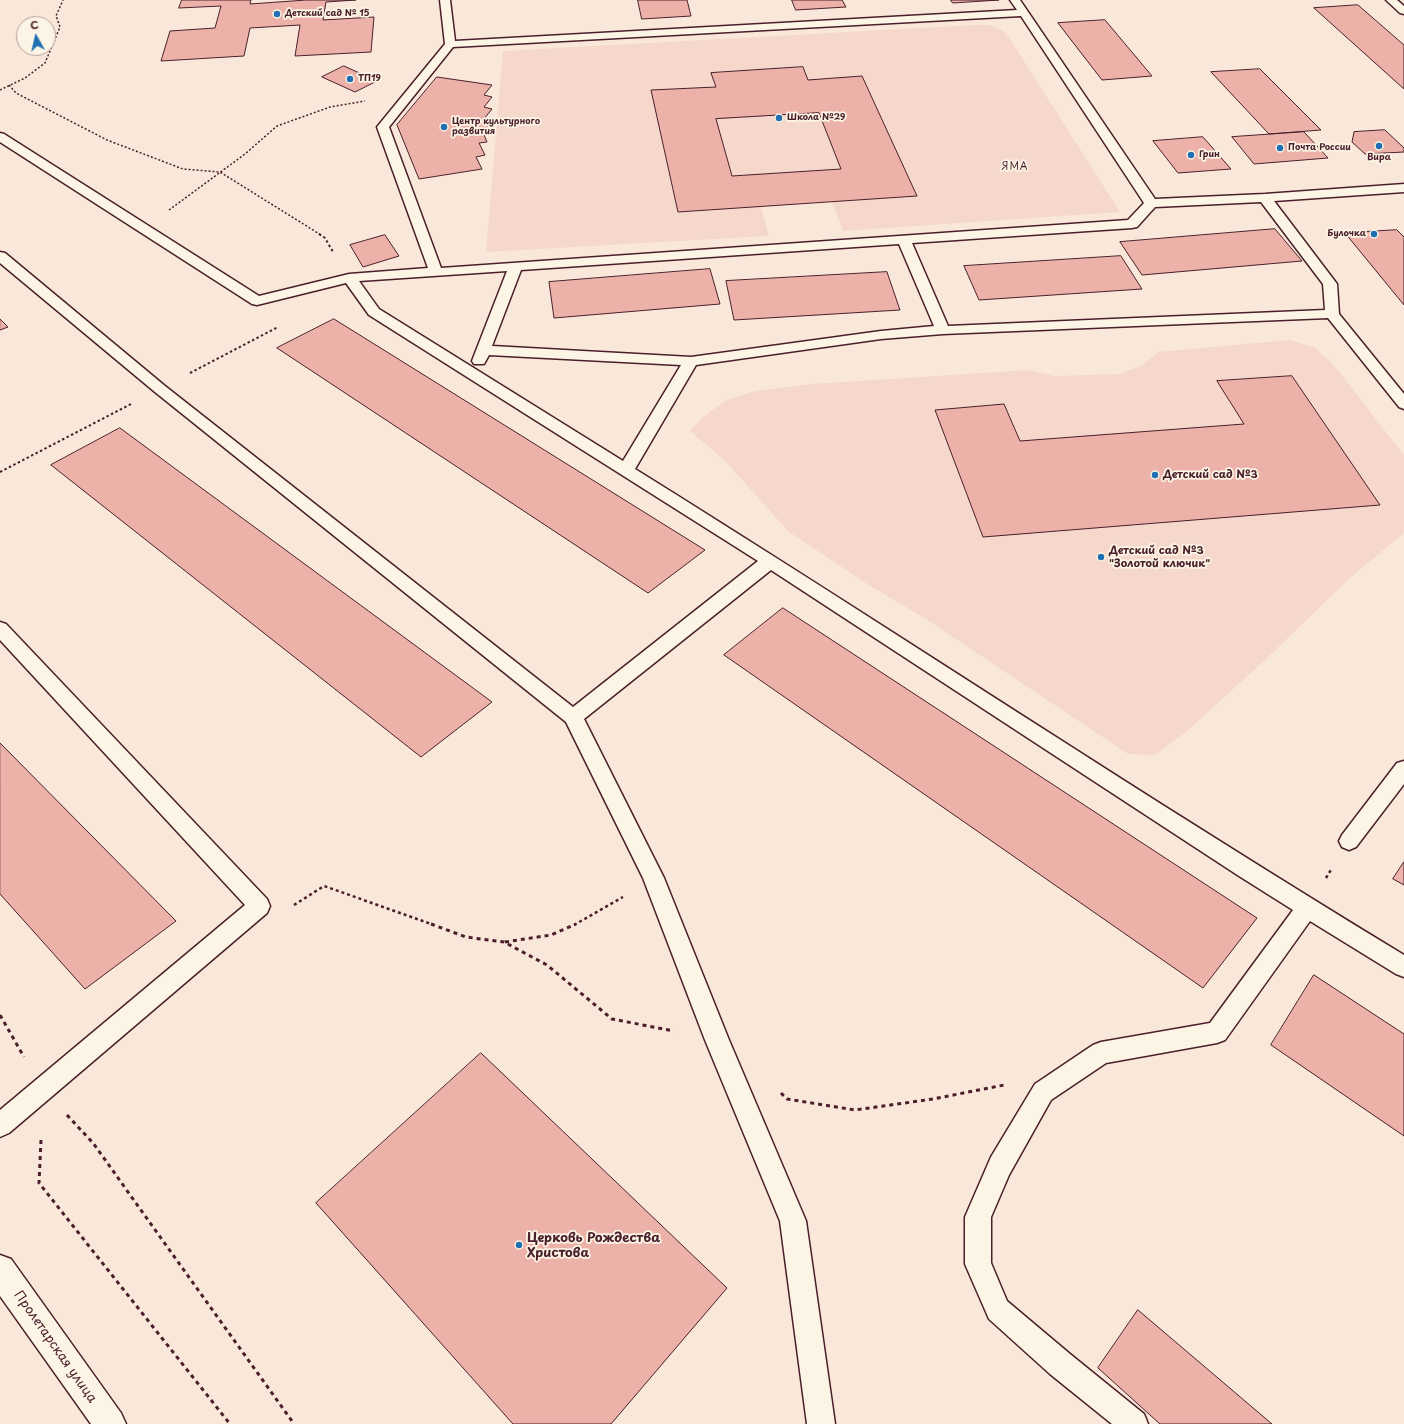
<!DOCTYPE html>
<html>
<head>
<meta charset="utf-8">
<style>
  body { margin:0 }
  #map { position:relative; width:1404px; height:1424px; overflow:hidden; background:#f9e8d9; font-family:"Playpen Sans",sans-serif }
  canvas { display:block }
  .north { position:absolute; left:16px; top:16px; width:40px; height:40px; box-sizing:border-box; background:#fcf5e5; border:1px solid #b59f9b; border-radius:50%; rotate:352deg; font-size:11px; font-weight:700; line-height:16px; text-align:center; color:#4a1f2b }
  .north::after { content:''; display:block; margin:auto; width:14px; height:18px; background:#1f6fb2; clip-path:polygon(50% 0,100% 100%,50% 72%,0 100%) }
</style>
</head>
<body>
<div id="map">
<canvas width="1404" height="1424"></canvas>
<div class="north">С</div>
</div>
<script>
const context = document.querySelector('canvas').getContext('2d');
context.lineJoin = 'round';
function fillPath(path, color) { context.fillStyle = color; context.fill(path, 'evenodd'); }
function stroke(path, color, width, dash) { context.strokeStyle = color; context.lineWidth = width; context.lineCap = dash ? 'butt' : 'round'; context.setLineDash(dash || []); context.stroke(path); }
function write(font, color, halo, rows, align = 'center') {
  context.font = font + ' "Playpen Sans",sans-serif'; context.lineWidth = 3.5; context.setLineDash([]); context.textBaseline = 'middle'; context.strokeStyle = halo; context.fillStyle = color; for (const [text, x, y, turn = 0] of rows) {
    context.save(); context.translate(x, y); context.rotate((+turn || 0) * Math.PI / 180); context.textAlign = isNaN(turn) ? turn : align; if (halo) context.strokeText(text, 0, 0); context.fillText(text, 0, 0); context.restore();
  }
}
const built = new Path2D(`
  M974,25H990L1002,30L1010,39L1120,212L843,231L832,202L761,207L769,236L486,252L503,51Z
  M1290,340L1315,348L1333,364L1404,455V533L1350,578L1264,661L1185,733L1155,755L1128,754L929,621L867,584L789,532L724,460L690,431L703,417L726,400L755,391L812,384L1028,370L1054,376L1120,374L1143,365L1158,352Z`);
const building = new Path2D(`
  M182,0H251L250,4L306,0H356L326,2L323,20L374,17L371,52L295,56L300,25L250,28L244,56L161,61L170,31L215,28L221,6L179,8Z
  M638,0H687L691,16L642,19Z
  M792,0H842L846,7L796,10Z
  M951,0H999L953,3Z
  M1358,5L1404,45V89L1314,8Z
  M1105,20L1152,76L1102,80L1058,23Z
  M344,66L377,81L355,92L322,77Z
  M803,67L808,80L862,76L917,196L678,212L651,90L716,87L711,73ZM819,113L841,169L732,176L716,119Z
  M1260,69L1321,130L1269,134L1211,72Z
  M437,77L492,85L484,95L492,97L484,107L492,109L483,120L490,121V129L482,130L487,142L479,143L485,155L476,157L482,169L419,179L397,125Z
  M1385,130L1404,148V152L1365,154L1352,142L1354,132Z
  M1304,132L1328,158L1254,164L1232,137Z
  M1203,137L1231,169L1178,173L1153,141Z
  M1275,229L1302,261L1142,275L1120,242Z
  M1397,230L1404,237V305L1345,233Z
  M385,235L399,256L363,267L350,245Z
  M1121,256L1142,289L979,300L964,266Z
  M710,269L720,304L554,318L549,282Z
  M887,272L900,310L734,320L726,281Z
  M0,319L8,327L0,330Z
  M334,319L705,550L648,593L277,348Z
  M1292,376L1380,505L983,537L935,410L1004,404L1020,441L1244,424L1217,381Z
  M120,428L492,702L421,757L51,465Z
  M783,608L1257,918L1203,988L724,655Z
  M0,743L176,921L85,989L0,894Z
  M1404,862V885L1393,879Z
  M1314,975L1404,1034V1136L1271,1045Z
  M481,1053L727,1288L611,1424H513L316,1203Z
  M1138,1310L1272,1424H1160L1098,1368Z`);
const pathFar3 = new Path2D(`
  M9,85L16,93L107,140L183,169L220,172L321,235
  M0,90L25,78L45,63L60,27L56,16L63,0
  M169,210L245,154L277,126L330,107L365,101`);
const pathFar2 = new Path2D(`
  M319,234L325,238L333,252
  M190,373L278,327
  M0,472L131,404`);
const pathFar1 = new Path2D(`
  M1326,878L1332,868
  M294,905L324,886L434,925
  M574,925L623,897`);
const path = new Path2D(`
  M431,924L466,937L504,942L547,965L612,1019L674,1031
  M505,942L551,935L576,924
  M0,1015L24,1057
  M781,1093L787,1099L855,1110L933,1099L1004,1085
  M67,1115L93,1143L294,1424
  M41,1140L39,1183L230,1424`);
const service = new Path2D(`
  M440,0H450L455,41L1017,10L1010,0H1020L1155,199L1265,194L1404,184V192L1274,201L1337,284L1339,314L1404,394V409L1399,407L1328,318L943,334L881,339L696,365L635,469C892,629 1145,798 1404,955V977L1396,974L1310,921L1225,1040L1217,1043L1106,1063L1051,1100L1009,1175L991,1217V1263L1007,1301L1070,1354L1144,1414L1148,1424H1112L1050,1374L989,1319L965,1264V1217L991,1157L1035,1084L1093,1045L1101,1042L1210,1023L1293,910L1239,876L771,570L584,719L664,878L729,1040L806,1221L835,1424H807L780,1221L705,1040L643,878L566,722L155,392L0,263V252L5,253L165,386L573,707L758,561L369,315L346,283L257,305L252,304L0,142V133L4,134L259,296L349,274L428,268L377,127L445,44ZM1021,16L1144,203L1128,220L441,268L389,127L453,47ZM1261,202L1323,284L1325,310L948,326L912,243L1132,228L1137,227L1155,207ZM899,244L934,326L881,331L691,357L492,346L521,270ZM507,271L472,361L474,364H484L489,355L681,365L623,461L379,309L359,281Z
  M1386,0H1397L1404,6V14L1400,13Z
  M0,622L6,624L267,899L270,906L267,913L9,1133L0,1137V1110L245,905L0,640Z
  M1404,761V784L1356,847L1349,850L1342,847L1339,841L1342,835L1397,763Z`);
const tertiary = new Path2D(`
  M0,1255L11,1259L121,1413L126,1424H91L0,1296Z`);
const markers = [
  [277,14,4,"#1f6fb2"],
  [350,79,4,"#1f6fb2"],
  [779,118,4,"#1f6fb2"],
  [444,127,4,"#1f6fb2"],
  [1379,146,4,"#1f6fb2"],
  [1280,148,4,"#1f6fb2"],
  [1191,155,4,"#1f6fb2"],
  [1374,234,4,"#1f6fb2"],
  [1155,475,4,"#1f6fb2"],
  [1101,557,4,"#1f6fb2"],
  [519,1245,4,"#1f6fb2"]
];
const farPoinames = [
  ["Детский сад № 15",285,14],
  ["ТП19",358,79],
  ["Школа №29",787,118],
  ["Центр культурного",452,122],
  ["развития",452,132],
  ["Почта России",1288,148],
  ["Грин",1199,155],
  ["Вира",1379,158,"center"],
  ["Булочка",1366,234,"right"]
];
const farNeighbourhoodnames = [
  ["ЯМА",1015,167]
];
const poiNames = [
  ["Детский сад №3",1163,475],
  ["Детский сад №3",1109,551],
  ["\"Золотой ключик\"",1109,564]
];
const nearPoinames = [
  ["Церковь Рождества",527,1238],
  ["Христова",527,1253]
];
const nearStreetnames = [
  ["Пролетарская улица",55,1347,55]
];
fillPath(built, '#f5d8cb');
fillPath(building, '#ecb2aa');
stroke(building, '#4a1f2b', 1);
stroke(service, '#4a1f2b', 3);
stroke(tertiary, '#4a1f2b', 3);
stroke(pathFar3, '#4a1f2b', 1.5, [2, 2]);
stroke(pathFar2, '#4a1f2b', 2, [2.5, 2.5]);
stroke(pathFar1, '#4a1f2b', 2.5, [3, 3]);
stroke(path, '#4a1f2b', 3, [4, 4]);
fillPath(service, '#fcf5e5');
fillPath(tertiary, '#fcf5e5');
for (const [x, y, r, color] of markers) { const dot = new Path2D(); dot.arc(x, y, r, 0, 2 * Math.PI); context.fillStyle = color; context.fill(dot); stroke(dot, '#fcf5e5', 1.5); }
write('bold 9px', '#4a1f2b', '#fcf5e5', farPoinames, 'left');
context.letterSpacing = '1px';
write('10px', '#4a1f2b', '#fcf5e5', farNeighbourhoodnames);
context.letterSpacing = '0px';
write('bold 11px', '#4a1f2b', '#fcf5e5', poiNames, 'left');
write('bold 13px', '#4a1f2b', '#fcf5e5', nearPoinames, 'left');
write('13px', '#4a1f2b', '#fcf5e5', nearStreetnames);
</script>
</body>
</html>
